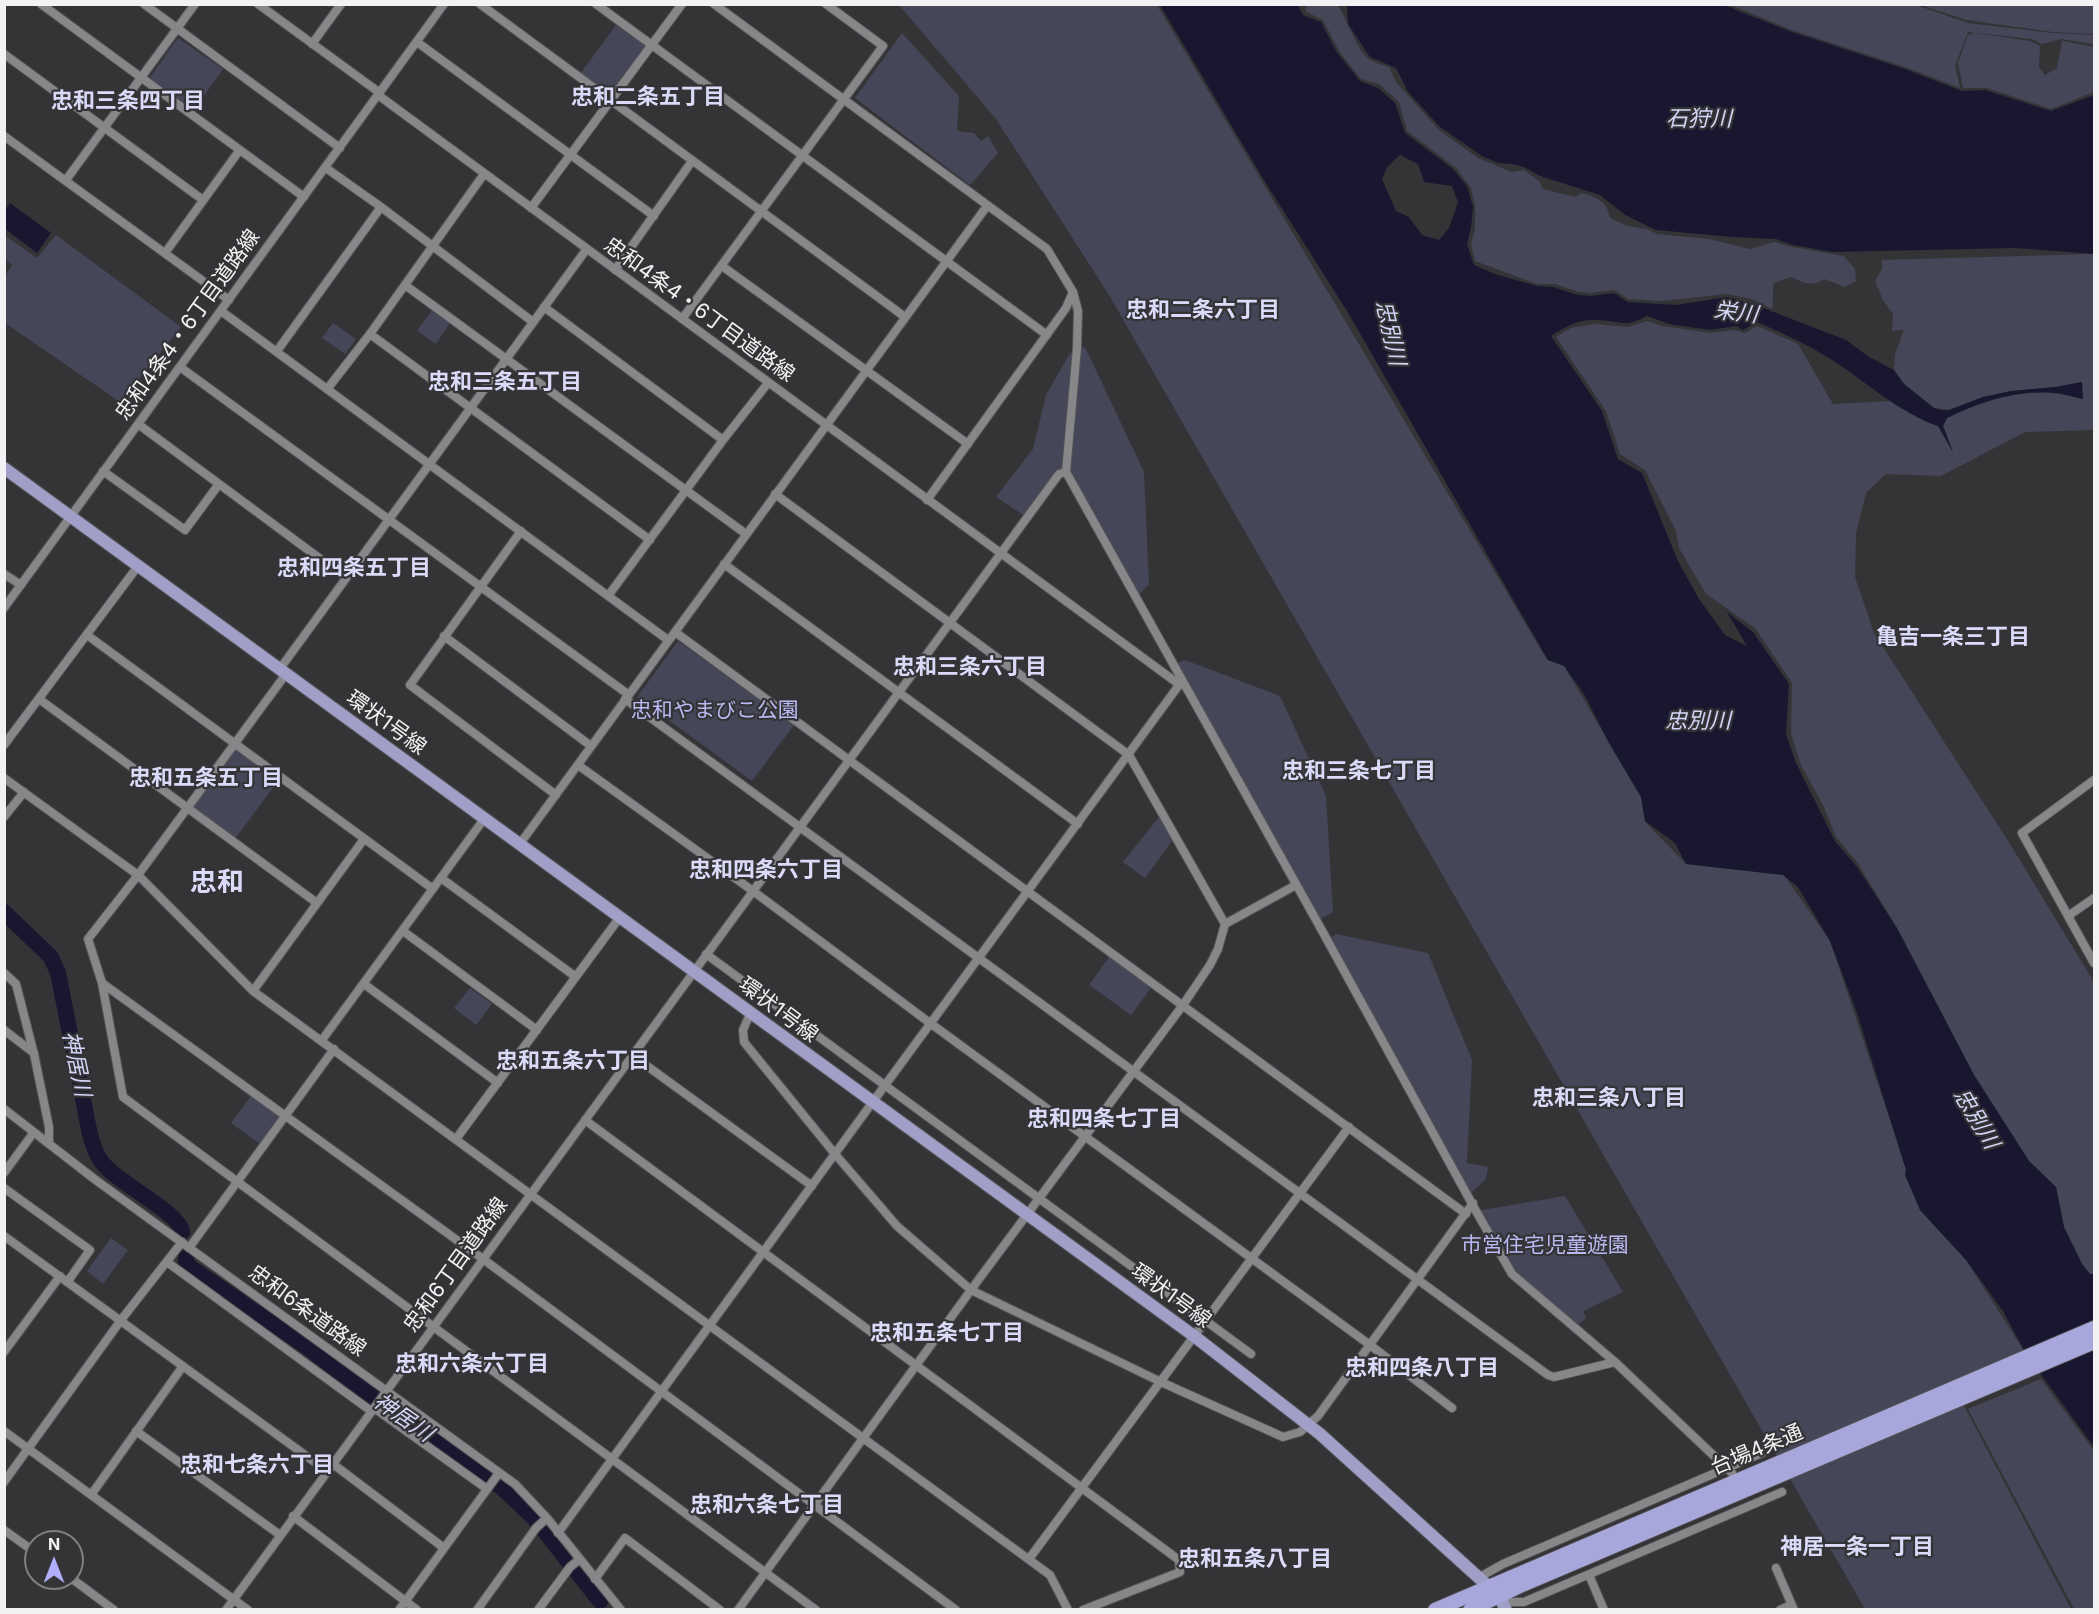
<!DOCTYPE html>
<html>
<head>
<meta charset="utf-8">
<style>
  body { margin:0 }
  #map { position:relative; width:2099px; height:1614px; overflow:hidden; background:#343437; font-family:Inter,sans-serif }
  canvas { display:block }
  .frame { position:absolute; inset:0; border:6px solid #f2f2f4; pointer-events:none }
  .north { position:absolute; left:24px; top:1530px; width:60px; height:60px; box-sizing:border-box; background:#343437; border:2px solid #808083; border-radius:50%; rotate:0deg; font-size:16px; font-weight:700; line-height:24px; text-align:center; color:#f2f2f4 }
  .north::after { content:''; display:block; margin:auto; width:21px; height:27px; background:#b0aefa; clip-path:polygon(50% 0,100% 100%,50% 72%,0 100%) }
</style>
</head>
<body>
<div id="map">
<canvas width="2099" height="1614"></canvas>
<div class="frame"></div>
<div class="north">N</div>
</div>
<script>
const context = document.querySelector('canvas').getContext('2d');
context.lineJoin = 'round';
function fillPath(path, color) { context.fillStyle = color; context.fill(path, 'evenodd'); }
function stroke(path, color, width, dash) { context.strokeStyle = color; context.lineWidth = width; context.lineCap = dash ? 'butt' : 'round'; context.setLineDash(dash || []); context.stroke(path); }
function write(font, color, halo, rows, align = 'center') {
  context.font = font + ' Inter,"Noto Sans JP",sans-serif'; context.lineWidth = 4.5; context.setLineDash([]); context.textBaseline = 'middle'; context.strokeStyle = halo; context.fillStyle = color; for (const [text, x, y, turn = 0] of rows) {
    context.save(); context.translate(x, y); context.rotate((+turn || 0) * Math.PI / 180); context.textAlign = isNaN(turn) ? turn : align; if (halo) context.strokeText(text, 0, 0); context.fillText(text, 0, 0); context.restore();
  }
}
const green = new Path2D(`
  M899,5H1157L1547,660L1564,666L1641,797L1645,822L1686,864L1784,875L1830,941L1920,1210L1966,1260L2026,1354L1779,1460L1109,295L996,119Z
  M1307,5H1338C1346,18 1357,51 1370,60C1375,63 1384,65 1389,67L1396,82L1439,130L1478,158L1512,172L1524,170L1539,181L1543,189L1575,197L1582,193C1598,198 1606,200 1610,218L1628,226L1647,229L1657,234L1709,239L1750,249L1774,242L1792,247L1844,256L1855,269L1856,281L1845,287L1824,279C1812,287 1804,283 1791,277L1774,283C1772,292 1774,300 1772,309L1752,299L1727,294L1662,301L1628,299L1615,290L1591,293L1579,292L1555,284H1537L1475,261L1471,243L1475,230V206L1471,188L1456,168L1407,131L1399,102L1379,84L1361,79L1339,51L1323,20L1305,11Z
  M1731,5H1916L1968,23L2053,33L2094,35V44L2061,39L2042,44L2032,39L1968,32L1955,66L1960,88L1908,68L1792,30Z
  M1920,5H2094V34L2053,32L1967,20Z
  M619,21L652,45L610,101L578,77Z
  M902,33L959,96L957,131L974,133L981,141L988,136L998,153L970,185L855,98Z
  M1975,33L2030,41L2040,46L2039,67L2045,75L2057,68L2062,41L2094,47V92L2051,109L1987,88H1963L1958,63L1968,35Z
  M178,38L223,69L194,110L149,79Z
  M4,235L37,258L56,235L181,327L120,402L5,323V276L12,265L5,259Z
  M2094,254V430L2025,432L1941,476L1886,474L1866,493L1856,533L1855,577L1874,633L2010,844L2094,982V1274H2090L2082,1264L2064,1227L2056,1187L2029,1161L1974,1075L1897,928L1857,862L1836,837L1823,805L1800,763L1791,733L1792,683L1755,628L1706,594L1679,548L1676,531L1645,470L1620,454L1606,411L1556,337L1571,328L1593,324L1628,327L1648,321L1662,326L1711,333L1734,330L1745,333L1757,326L1798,344L1833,404L1892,401L1927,422L1938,426L1953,452L1943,426L1947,418C1980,402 2017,390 2055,393C2064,394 2073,397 2082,399V383L2055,387L2011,391L1983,397L1949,410L1934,408L1904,384L1894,370L1895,354L1904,330L1892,331L1893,314L1883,300L1875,281L1882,269V260Z
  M432,310L450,323L436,344L417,331Z
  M333,323L356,339L345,354L322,338Z
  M1085,347L1144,472L1149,584L1136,598L1066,472L1059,474L1028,518L996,497L1033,449L1046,395L1069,355L1077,348Z
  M678,641L794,725L752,781L637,697Z
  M1185,660L1280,696L1326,796L1333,912L1317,921L1173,665Z
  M235,744L281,777L234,840L189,807Z
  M1159,817L1172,841L1145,878L1123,862Z
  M1336,934L1428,953L1472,1060L1467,1163L1488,1167L1486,1179L1469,1195L1327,940Z
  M1109,957L1151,988L1131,1015L1089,985Z
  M470,988L492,1004L476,1025L454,1008Z
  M254,1092L286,1115L263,1146L231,1123Z
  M1565,1196L1623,1292L1583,1311L1586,1318L1575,1327L1512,1274L1476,1211Z
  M111,1238L128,1250L103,1284L87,1271Z
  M2041,1379L2094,1451V1609H2074L1968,1409Z
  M1962,1402L2071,1609H1865L1789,1477Z`);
const water = new Path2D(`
  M1160,5H1298L1303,15L1321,22L1336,51L1360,81L1378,88L1395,103L1405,133L1453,169L1467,186L1473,207L1471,228L1467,244L1474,265L1495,274L1537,286L1553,287L1578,295L1591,296L1614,293L1628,302L1676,305L1727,297L1753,304L1846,340L1869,357L1894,370L1904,384L1934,408L1942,410H1949L1983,397L2011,391L2055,387L2082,382L2083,399C2074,397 2064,394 2055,393C2017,389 1980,402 1947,418L1943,426L1953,452L1938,426C1901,414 1865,381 1832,360C1808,345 1783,333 1757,322L1743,330L1736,326L1710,330L1669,324L1647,316C1624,329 1619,320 1596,320C1579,319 1565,327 1551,336L1602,411L1618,459L1642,473L1678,561L1699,599L1725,635L1747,646L1727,612L1753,632L1789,684L1786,734L1796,763L1835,841L1857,867L1897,928L1974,1075L2029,1161L2056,1187L2064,1227L2082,1264L2090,1274H2094V1447L2026,1354L2003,1311L1966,1260L1920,1210L1905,1175L1906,1170L1857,1013L1830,941L1798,887L1783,875L1686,864L1675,843L1645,821L1641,797L1609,743L1584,694L1564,666L1548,660L1347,311L1262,177ZM1400,155L1418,164L1424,182L1452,186L1458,202L1449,228L1439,240L1422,235L1409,217L1396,211L1382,179L1387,167Z
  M1347,5H1724L1789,31L1905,69L1962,91L1985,90L2051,111L2094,95V254L2015,248L1832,252L1793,245L1776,239L1732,237L1656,230L1625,215L1600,195L1540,176L1524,167L1512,164L1498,163L1482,156L1440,127L1408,92L1396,68L1370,57L1348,24Z
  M10,203L51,233L37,253L5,229V210Z`);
const river = new Path2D(`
  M4,912L51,957L58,973C66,1015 75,1057 83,1099C87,1117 90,1146 101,1161C116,1183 180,1212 182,1232
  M186,1258V1263L191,1268L307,1347L369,1394L422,1429L501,1487L534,1518L600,1601`);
const minor = new Path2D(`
  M41,4L304,197
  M144,4L340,148
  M258,4L380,93
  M480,4L905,317
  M596,4L1047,335
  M714,4L1047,249L1073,292L1078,311L1077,348L1066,472L1320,927L1476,1211L1512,1274L1615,1362L1732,1473
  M417,42L654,216
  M312,44L341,4
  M4,54L203,200
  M378,95L1180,685
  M4,136L229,300
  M326,168L381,207L533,322
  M66,180L195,4
  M531,208L682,4
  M165,253L239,151
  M722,266L968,444
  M615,270L692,161
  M405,285L746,534
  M544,307L723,440
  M221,311L668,640
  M682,319L883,46L826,4
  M370,334L650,540
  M277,351L381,207
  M180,367L629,695
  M328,388L370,334L484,174
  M138,424L346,578
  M103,471L185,530L219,484
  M775,494L1129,755L1225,924
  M927,500L1066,308L1073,292
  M521,531L410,685L556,795
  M724,564L1078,824
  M4,574L21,585
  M608,596L723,440L768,383
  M4,608L444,4
  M675,632L1466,1214
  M87,635L433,889
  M444,636L591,746
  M279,670L586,250
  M286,674L138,875L88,939L102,983L123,1097L816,1610
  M39,699L317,903
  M625,699L1548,1375L1554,1377L1615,1362
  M4,745L138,566
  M578,765L753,891L930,1023L1370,1345L1452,1408
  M4,778L138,875L253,991L1050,1575L1068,1610
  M2094,780L2022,833L2094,963
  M4,817L24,792
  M519,845L987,206
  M441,878L576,977
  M2068,916L2094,898
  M403,931L537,1030
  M706,954L1251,1354
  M4,973L16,984L34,1054L49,1127V1144
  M102,983L483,1259L956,1610
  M364,984L498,1083
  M253,991L364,839
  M750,1014L743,1030L744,1042L835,1154L897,1226L971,1290L1161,1382L1283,1437L1300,1432L1318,1416L1473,1203
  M4,1030L34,1053
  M322,1040L484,819
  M632,1055L812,1186
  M4,1109L97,1181L515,1484L547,1518L621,1610
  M585,1120L1179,1560L1180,1572L1083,1610
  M456,1139L620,917
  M4,1173L34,1132
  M4,1188L90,1250L68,1281
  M4,1236L327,1471
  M189,1248L334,1049
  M167,1262L371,1411
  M4,1352L60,1276
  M374,1408L487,1489
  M4,1431L248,1610
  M136,1431L280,1535
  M333,1464L444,1548
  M4,1482L121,1320L182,1242
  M91,1495L183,1366
  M293,1516L417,1610
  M4,1530L36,1553
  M558,1533L872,1103L1182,681
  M1029,1559L1349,1127
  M1776,1568L1794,1610
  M1589,1575L1604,1610
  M71,1578L114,1610
  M1478,1578L1503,1564L1762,1453
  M595,1579L625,1538L720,1610
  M1503,1602H1524L1782,1492
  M226,1610L1059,474L1066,472
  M399,1610L499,1473
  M477,1610L536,1528L547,1518
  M538,1610L570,1567L580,1559
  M738,1610L979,1279L1183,1005L1210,965L1218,949L1225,924L1296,885
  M1780,1610L1791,1605`);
const primary = new Path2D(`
  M4,468L1194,1336L1320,1434L1499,1596L1506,1610`);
const trunk = new Path2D(`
  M1435,1610L2094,1328
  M1470,1610L1522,1585L2094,1342`);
const streetNames = [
  ["忠和4条4・6丁目道路線",699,310,36],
  ["忠和4条4・6丁目道路線",188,325,-54],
  ["環状1号線",386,723,36],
  ["環状1号線",778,1010,37],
  ["忠和6丁目道路線",456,1265,-54],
  ["環状1号線",1171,1296,36],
  ["忠和6条道路線",307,1311,36],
  ["台場4条通",1757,1450,-23]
];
const parkNames = [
  ["忠和やまびこ公園",715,711],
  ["市営住宅児童遊園",1545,1246]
];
const neighbourhoodNames = [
  ["忠和二条五丁目",648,97],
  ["忠和三条四丁目",128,101],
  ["忠和二条六丁目",1203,310],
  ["忠和三条五丁目",505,382],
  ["忠和四条五丁目",354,568],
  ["亀吉一条三丁目",1953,637],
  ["忠和三条六丁目",970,667],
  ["忠和三条七丁目",1359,771],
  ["忠和五条五丁目",206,778],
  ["忠和四条六丁目",766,870],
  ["忠和五条六丁目",573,1061],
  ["忠和三条八丁目",1609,1098],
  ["忠和四条七丁目",1104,1119],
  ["忠和五条七丁目",947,1333],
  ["忠和六条六丁目",472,1364],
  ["忠和四条八丁目",1422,1368],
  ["忠和七条六丁目",257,1465],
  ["忠和六条七丁目",767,1505],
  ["神居一条一丁目",1857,1547],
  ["忠和五条八丁目",1255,1559]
];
const waterNames = [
  ["石狩川",1699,119],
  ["栄川",1736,313,7],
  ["忠別川",1390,333,77],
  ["忠別川",1698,721],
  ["神居川",76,1064,78],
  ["忠別川",1976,1119,59],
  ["神居川",403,1418,35]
];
const districtNames = [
  ["忠和",217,883]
];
fillPath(green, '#464659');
fillPath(water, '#191730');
stroke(river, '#191730', 16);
stroke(minor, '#545456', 10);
stroke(primary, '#545456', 14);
stroke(trunk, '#545456', 16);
stroke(minor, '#87878a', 8);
stroke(primary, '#a09fc7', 12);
stroke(trunk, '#a8a7db', 14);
write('21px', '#f2f2f4', '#343437', streetNames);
write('21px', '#bab9f1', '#343437', parkNames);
write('bold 22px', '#dbdbf9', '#343437', neighbourhoodNames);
write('italic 22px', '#d4d5f7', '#343437', waterNames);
write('bold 27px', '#dbdbf9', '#343437', districtNames);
</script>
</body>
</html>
